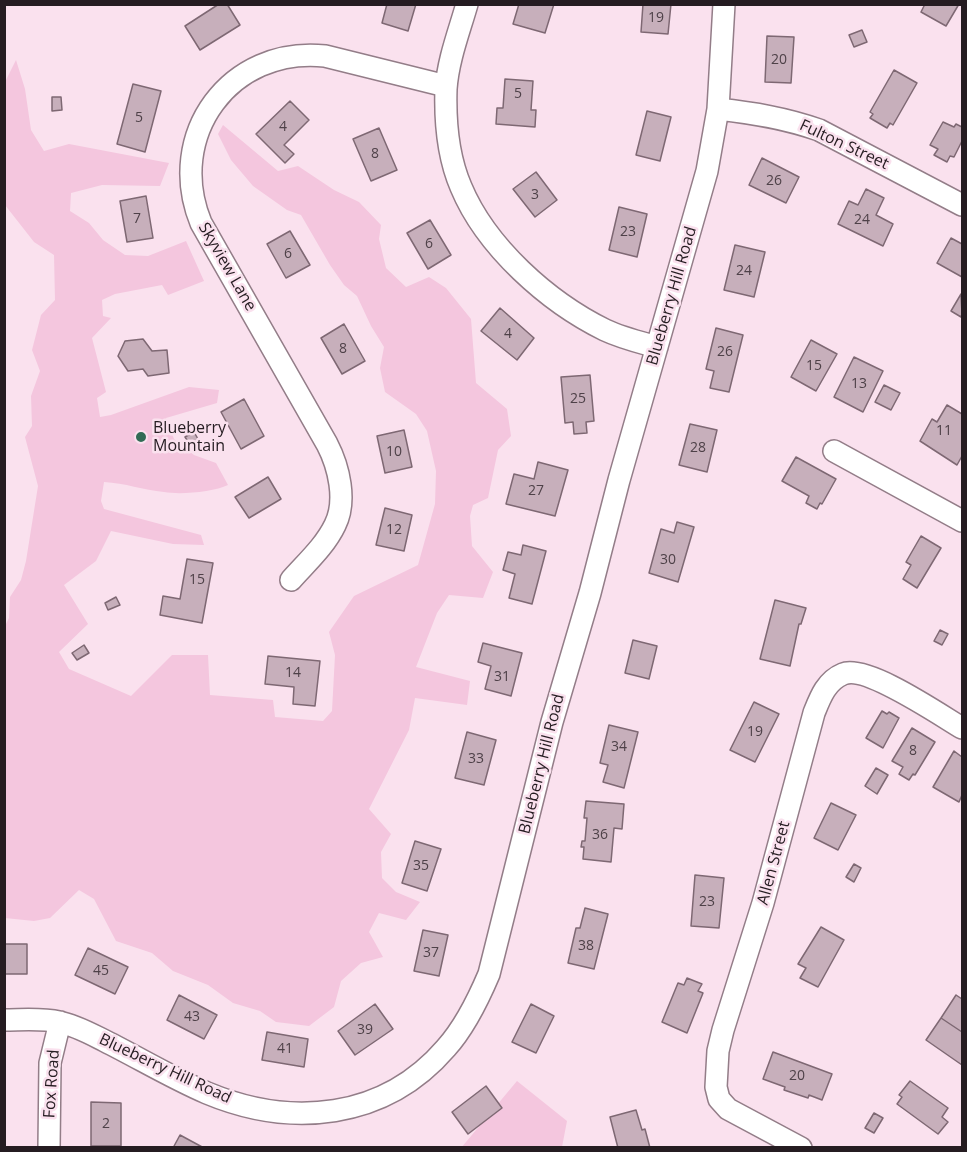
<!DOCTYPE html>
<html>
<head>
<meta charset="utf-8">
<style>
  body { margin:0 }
  #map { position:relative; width:967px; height:1152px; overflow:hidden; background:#fae1ee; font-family:"Open Sans",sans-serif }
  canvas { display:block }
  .frame { position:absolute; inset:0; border:6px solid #251c21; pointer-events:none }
</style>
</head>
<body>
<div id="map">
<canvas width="967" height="1152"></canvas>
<div class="frame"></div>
</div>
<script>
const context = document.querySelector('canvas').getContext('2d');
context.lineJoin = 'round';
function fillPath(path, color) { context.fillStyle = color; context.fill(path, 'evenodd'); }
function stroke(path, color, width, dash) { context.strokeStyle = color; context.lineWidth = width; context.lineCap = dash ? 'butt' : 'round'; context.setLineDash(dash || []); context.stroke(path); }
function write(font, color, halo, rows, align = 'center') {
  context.font = font + ' "Open Sans",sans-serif'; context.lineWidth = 5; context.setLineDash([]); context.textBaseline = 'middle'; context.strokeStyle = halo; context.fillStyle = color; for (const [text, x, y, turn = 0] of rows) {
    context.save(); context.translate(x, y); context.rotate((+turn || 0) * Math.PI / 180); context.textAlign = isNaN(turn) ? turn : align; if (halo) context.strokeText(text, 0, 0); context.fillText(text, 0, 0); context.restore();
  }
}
const green = new Path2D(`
  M16,60L25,89L31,130L44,151L69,144L169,163L160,186L102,185L71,193L70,211L89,223L103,240L125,255L148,256L186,241L204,281L168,295L162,285L115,294L102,300L103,316L111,318L92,338L106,392L97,398L100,417L111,415L189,387L219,390L217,403L166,418L174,439L194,455L216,463L228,485C214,492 180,495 164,492C143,490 125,483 104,482L101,501L104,509L201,535L204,545L173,544L111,531L96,561L64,585L88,624L59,652L69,669L131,696L172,655H208L210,695L273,700L275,717L323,721L332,711L335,655L329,632L354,596L418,565L435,504L436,471L427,431L416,414L385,392L380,368L384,347L371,326L357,296L344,285L330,265L301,215L287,210L253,186L231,160L218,134L223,125L278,171L298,166L334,190L359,202L381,225L379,239L386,268L406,287L429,277L446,288L471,319L476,383L507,409L511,436L498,450L488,498L473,505L470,516L472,546L493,572L483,598L449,595L437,613L416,667L470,681L467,705L415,698L409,730L369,809L391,834L381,852L382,878L396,892L420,902L406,920L379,913L369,932L383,957L361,963L341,981L334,1007L309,1026L276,1022L260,1011L233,1003L208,985L173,971L152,953L116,941L94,899L79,890L50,918L34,921L5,918V626L9,618L10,597L21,580L26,561L38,486L25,437L32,426L31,396L40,371L32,350L41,315L55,300L54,255L34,242L5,205V82Z
  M517,1081L567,1121L562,1147L461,1148Z`);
const building = new Path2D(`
  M219,4H227L240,25L200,50L185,26Z
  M387,4H416L408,31L382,23Z
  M519,4H554L545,33L513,24Z
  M643,4H671L668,34L641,32Z
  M925,4H959L946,26L921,12Z
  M862,30L867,42L854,47L849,35Z
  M767,36L794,37L791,83L765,82Z
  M894,70L917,83L893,125L890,123L887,128L870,118L873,114L870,112Z
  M505,79L533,81L531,110H536L535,127L496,124L497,108H503Z
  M133,84L161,91L145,152L117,144Z
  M52,97H61L62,110L52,111Z
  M290,101L309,120L284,145L294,154L285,163L256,134Z
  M647,111L671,117L660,161L636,155Z
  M943,122L954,127L956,124L962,127V141L954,157L950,156L947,162L934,155L938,149L930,145Z
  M379,128L397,170L371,181L353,139Z
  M762,158L799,177L786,203L749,185Z
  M536,172L557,200L535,217L513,189Z
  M866,189L884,198L876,215L893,224L883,246L838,224L849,201L858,205Z
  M146,196L153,238L127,242L120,201Z
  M619,207L647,214L637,257L609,250Z
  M430,220L451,255L428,269L407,233Z
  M290,231L310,265L286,278L267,244Z
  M951,238L962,244V277L937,263Z
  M735,245L765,252L754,297L724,290Z
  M961,294L962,314L961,317L951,311Z
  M500,308L534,338L517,360L481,331Z
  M344,324L365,361L342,374L321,338Z
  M716,328L743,335L729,392L710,388L714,371L706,369Z
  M143,339L152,351L167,350L169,373L148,376L143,369L128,371L118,356L125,341Z
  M811,340L837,354L816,391L791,377Z
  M854,357L883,371L863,412L834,397Z
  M590,375L594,421L586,422L587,433L574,434L573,422L565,423L561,377Z
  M884,385L900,393L891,410L875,402Z
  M244,399L264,436L241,449L221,412Z
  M947,405L962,414V456L957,465L920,441L932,419L937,422Z
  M690,424L717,430L707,472L679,465Z
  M404,430L412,467L385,473L377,436Z
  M194,432L202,446L194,451L185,437Z
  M796,457L836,479L822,504L820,503L817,509L806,503L809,496L782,481Z
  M538,462L568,470L555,516L506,504L514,474L534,479Z
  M268,477L281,499L249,518L235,497Z
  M385,508L412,515L404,551L376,545Z
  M677,522L694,527L678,582L649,573L661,529L674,533Z
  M921,536L941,548L917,588L903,579L911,565L906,562Z
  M523,545L546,551L532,604L509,598L515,574L503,570L508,552L521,555Z
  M187,559L213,563L202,623L160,615L163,596L180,599Z
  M116,597L120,605L108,610L105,603Z
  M775,600L806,608L801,624H799L790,666L760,659Z
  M940,630L948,634L942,645L934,641Z
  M633,640L657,646L649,679L625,673Z
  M483,643L522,653L511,696L485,689L491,666L478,662Z
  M84,645L89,653L77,660L72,653Z
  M268,656L320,661L315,706L293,704L294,687L265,684Z
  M754,702L779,714L755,762L730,750Z
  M882,711L887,714L889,712L899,718L883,748L866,738Z
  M609,725L638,732L624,788L603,782L608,765L600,763Z
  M912,728L935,742L915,775L913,774L909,780L899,774L903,767L892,761Z
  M467,732L496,740L484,785L455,778Z
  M954,751L962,757V795L959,802L933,787Z
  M876,768L888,775L877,794L865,786Z
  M586,801L624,804L622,829L614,828L611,862L583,859L584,847H581L582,841H585L587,818H584Z
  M831,803L856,815L838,850L814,838Z
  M415,841L441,849L427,891L402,883Z
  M854,864L861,868L854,882L846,877Z
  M695,875L724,878L719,928L691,926Z
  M585,908L608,914L594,969L568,963L576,928H580Z
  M821,927L844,940L818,987L800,978L806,968L798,964Z
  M423,930L448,935L439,976L414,971Z
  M4,944H27V974H4Z
  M88,948L128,967L115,994L75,975Z
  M687,978L702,984L698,991L703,993L687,1033L662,1022L678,983L684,985Z
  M179,995L217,1015L204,1039L167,1020Z
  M956,995L962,999V1032L941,1018Z
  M375,1004L393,1029L355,1055L338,1031Z
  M531,1004L554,1016L536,1053L512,1042Z
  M941,1018L962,1032V1065L926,1040Z
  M267,1032L308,1039L304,1067L262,1060Z
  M773,1052L832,1074L822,1100L809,1095L808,1098L784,1090L785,1087L763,1079Z
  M910,1081L948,1108L942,1117L948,1122L938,1134L897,1104L902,1097L899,1095Z
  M486,1086L502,1108L468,1134L452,1112Z
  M91,1102L121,1103V1146H91Z
  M636,1110L642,1130L645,1129L650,1148H618L610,1117Z
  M874,1113L883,1118L874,1133L865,1128Z
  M180,1135L204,1148H173Z`);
const minor = new Path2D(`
  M467,4C459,32 448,60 446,89C445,121 448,157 461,187C486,247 548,302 605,330C622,338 639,342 657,347
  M718,109C753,113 785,118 819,130L962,205
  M834,451L962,521
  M291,580C306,563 325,546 335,525C347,501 339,467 327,444L201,223C165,135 230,46 325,56L446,86
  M4,1020C22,1020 42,1018 59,1022C75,1025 91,1034 105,1041C139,1058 172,1078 207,1093C291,1128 384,1120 446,1048C465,1027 478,1000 489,974L552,722L590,593L619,480L707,171L718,109L724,4
  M49,1148L50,1063L60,1022
  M801,1148L728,1109L719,1099L716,1087L718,1051L723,1030L763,903L814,713C820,698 826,681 843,674C866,664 940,715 962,728`);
const markers = [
  [141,437,6,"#316b55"]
];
const numberNames = [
  ["19",656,18],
  ["20",779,60],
  ["5",518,94],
  ["5",139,118],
  ["4",283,127],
  ["8",375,154],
  ["26",774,181],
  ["3",535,195],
  ["7",137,219],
  ["24",862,220],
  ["23",628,232],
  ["6",429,244],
  ["6",288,254],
  ["24",744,271],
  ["4",508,334],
  ["8",343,349],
  ["26",725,352],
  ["15",814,366],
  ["13",859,384],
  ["25",578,399],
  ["11",944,431],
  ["28",698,448],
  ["10",394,452],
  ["27",536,491],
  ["12",394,530],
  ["30",668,560],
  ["15",197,580],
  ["14",293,673],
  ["31",502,677],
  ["19",755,732],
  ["34",619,747],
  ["8",913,751],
  ["33",476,759],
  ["36",600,835],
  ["35",421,866],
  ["23",707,902],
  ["38",586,946],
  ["37",431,953],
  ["45",101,971],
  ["43",192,1017],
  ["39",365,1030],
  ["41",285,1049],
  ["20",797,1076],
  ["2",106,1124]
];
const streetNames = [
  ["Fulton Street",844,145,25],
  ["Skyview Lane",227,267,60],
  ["Blueberry Hill Road",672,296,-74],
  ["Blueberry Hill Road",542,764,-76],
  ["Allen Street",774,863,-75],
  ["Blueberry Hill Road",165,1069,25],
  ["Fox Road",52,1084,-86]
];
const poiNames = [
  ["Blueberry",153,428],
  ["Mountain",153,446]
];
fillPath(green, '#f4c6de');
fillPath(building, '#c7afbb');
stroke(building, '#7e6873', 1.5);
stroke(minor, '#937d88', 24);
stroke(minor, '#fff', 21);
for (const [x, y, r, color] of markers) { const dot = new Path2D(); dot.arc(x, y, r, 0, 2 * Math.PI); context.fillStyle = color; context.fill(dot); stroke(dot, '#fae1ee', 2); }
write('14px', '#4e4148', null, numberNames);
write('16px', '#251c21', '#fae1ee', streetNames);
write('16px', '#251c21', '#fae1ee', poiNames, 'left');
</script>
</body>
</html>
